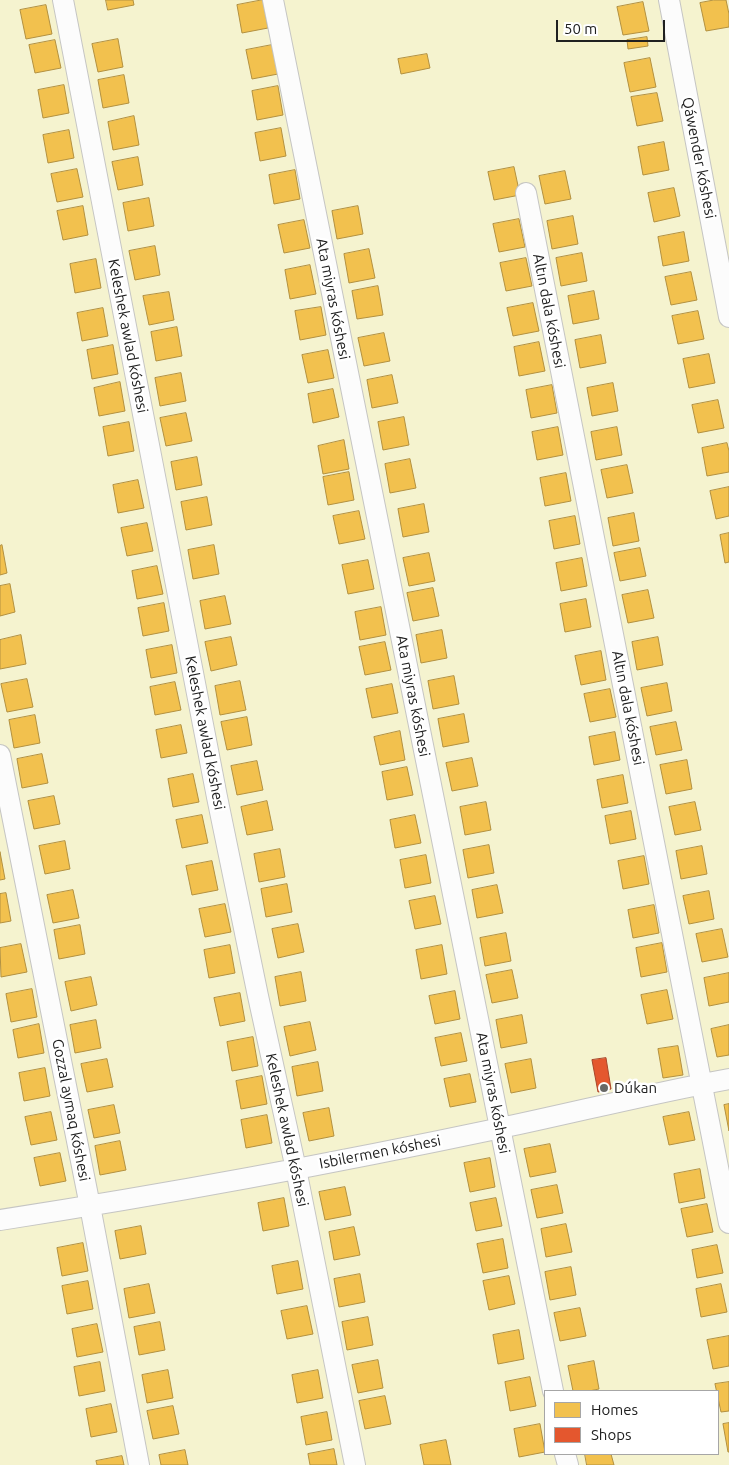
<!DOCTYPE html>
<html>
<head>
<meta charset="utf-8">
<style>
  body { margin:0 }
  #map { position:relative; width:729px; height:1465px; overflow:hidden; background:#eeede9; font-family:Ubuntu,sans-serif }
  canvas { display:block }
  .legend { position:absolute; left:544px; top:1390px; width:175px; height:65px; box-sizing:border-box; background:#fff; border:1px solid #a6a6a6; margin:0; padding:6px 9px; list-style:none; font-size:15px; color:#202020 }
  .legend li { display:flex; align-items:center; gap:10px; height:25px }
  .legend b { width:25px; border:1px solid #a6a6a6 }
  .scale { position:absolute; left:556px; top:20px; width:109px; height:22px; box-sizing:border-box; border:2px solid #202020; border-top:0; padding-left:6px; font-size:15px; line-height:18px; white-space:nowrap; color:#202020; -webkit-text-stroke:4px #fff; paint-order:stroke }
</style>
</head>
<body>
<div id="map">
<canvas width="729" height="1465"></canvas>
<ul class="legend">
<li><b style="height:14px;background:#f2c14e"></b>Homes</li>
<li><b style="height:14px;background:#e4572e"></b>Shops</li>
</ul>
<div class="scale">50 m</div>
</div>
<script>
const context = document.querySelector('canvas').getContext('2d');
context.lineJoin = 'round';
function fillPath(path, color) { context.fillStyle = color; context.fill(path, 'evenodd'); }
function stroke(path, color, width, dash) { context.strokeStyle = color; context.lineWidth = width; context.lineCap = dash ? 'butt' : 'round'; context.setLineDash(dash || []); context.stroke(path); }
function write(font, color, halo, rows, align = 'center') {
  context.font = font + ' Ubuntu,sans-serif'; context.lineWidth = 5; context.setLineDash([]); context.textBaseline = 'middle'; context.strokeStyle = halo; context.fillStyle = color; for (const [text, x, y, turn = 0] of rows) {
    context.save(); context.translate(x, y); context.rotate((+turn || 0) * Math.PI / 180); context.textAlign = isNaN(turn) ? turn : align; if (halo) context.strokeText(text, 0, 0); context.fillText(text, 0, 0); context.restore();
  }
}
const sand = new Path2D(`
  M0,0H729V1465H0ZM545,1391H718V1454H545Z`);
const homes = new Path2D(`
  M106,0H133L134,5L108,10Z
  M263,0L268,28L242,33L237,5Z
  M714,0H726L729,14V27L706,31L700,3Z
  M643,2L649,31L623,35L617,7Z
  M46,5L52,34L26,39L20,10Z
  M647,37L648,46L628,49L627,40Z
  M118,39L123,67L98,72L92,44Z
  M55,40L61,68L35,73L29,45Z
  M272,45L278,74L252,79L246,50Z
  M427,54L430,68L401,74L398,59Z
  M650,58L656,87L630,92L624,63Z
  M124,75L129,103L103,108L98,80Z
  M64,85L69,113L43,118L38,90Z
  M278,86L283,115L257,120L252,91Z
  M657,93L663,121L637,126L631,97Z
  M134,116L139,145L113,150L108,122Z
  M281,128L286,156L260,161L255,133Z
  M69,130L74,158L48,163L43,135Z
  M664,142L669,170L643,175L638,147Z
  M138,157L143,185L118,190L112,162Z
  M514,167L520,195L494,200L488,172Z
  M77,169L83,197L57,202L51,174Z
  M295,170L300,199L274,204L269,175Z
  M565,171L571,199L545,204L539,176Z
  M674,188L680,216L654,222L648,193Z
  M149,198L154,226L128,231L123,203Z
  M83,206L88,235L63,240L57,211Z
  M358,206L363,234L337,239L332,211Z
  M573,216L578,244L552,249L547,221Z
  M519,219L525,247L499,252L493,224Z
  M304,220L310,248L284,253L278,225Z
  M684,232L689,261L663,266L658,237Z
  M155,246L160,275L135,280L129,251Z
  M369,249L375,278L349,283L344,254Z
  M582,253L587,281L561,286L556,258Z
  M526,258L532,286L506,291L500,263Z
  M96,259L101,288L75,293L70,264Z
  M310,265L316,294L290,299L285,270Z
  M691,272L697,300L671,305L665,277Z
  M378,286L383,315L357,319L352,291Z
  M594,291L599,319L573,324L568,296Z
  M169,292L174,320L149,325L143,296Z
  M533,303L539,331L513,336L507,308Z
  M321,307L326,335L300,340L295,311Z
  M103,308L108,336L82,341L77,313Z
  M698,311L704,339L678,344L672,316Z
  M177,327L182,356L156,361L151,332Z
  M384,333L390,361L364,366L358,338Z
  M601,335L606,363L580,368L575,340Z
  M539,342L545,371L519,376L514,347Z
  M113,345L118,374L92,379L87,350Z
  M328,350L334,378L308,383L302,355Z
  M709,354L715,383L689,388L683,359Z
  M181,373L186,401L160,406L155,378Z
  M392,375L398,403L372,408L367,380Z
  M120,382L125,411L99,416L94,388Z
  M613,383L618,411L592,416L587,388Z
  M552,385L557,413L531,418L526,390Z
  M333,389L339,417L313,423L308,394Z
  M718,400L724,428L698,433L692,405Z
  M186,413L192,441L166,446L160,418Z
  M404,417L409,445L383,450L378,422Z
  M129,422L134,451L108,456L103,427Z
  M558,427L563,455L537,460L532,432Z
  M617,427L622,455L596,460L591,432Z
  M344,440L349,469L323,474L318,446Z
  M727,443L729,451V472L707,476L702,448Z
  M197,457L202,485L176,490L171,462Z
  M410,459L416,488L390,493L385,464Z
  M627,465L633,493L607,498L601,470Z
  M349,472L354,500L328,505L323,477Z
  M566,473L571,501L545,506L540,478Z
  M138,480L144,508L118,513L113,485Z
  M729,487V516L716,519L710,491Z
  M207,497L212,525L186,530L181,502Z
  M424,504L429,532L403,537L398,509Z
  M359,511L365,539L339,544L333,516Z
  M634,513L639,541L613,546L608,518Z
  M575,516L580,544L554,549L549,521Z
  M147,523L153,551L127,556L121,528Z
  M729,533V562L725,563L720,535Z
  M2,545L7,573L0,575V546Z
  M214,545L219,574L193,579L188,550Z
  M640,548L646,576L620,581L614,553Z
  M429,553L435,581L409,586L403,558Z
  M582,558L587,586L561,591L556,563Z
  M368,560L374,589L348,594L342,565Z
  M157,566L163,594L137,599L132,571Z
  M10,584L15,612L0,616V586Z
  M433,588L439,616L413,621L407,593Z
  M648,590L654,618L628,623L622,595Z
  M225,596L231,624L205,629L200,601Z
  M586,599L591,627L565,632L560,604Z
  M164,603L169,631L143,636L138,608Z
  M381,607L386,635L360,640L355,612Z
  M442,630L447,658L421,663L416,635Z
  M21,635L26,664L0,669V640Z
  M231,637L237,665L211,671L205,642Z
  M658,637L663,665L637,670L632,642Z
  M385,642L391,670L365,675L359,647Z
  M172,645L177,673L151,678L146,650Z
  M601,651L606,680L581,685L575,656Z
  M454,676L459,704L433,709L428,681Z
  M27,679L33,707L7,712L1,684Z
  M240,681L246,710L220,715L215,686Z
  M175,682L181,710L155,715L150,687Z
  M667,683L672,711L647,716L641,688Z
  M392,684L398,713L372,718L366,689Z
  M610,689L616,717L590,722L584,694Z
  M464,714L469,742L443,747L438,719Z
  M35,715L40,743L14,748L9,720Z
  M247,717L252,745L227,750L221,722Z
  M676,722L682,750L656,755L650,727Z
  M181,725L187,753L161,758L156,730Z
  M400,731L405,760L380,765L374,737Z
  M615,732L620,760L594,765L589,737Z
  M42,754L48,783L22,788L17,759Z
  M472,758L478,786L452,791L446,763Z
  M687,760L692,789L666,794L660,765Z
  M257,761L263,790L237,795L231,766Z
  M407,767L413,795L387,800L382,772Z
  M193,774L199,802L173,807L168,779Z
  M623,775L628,803L602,808L597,780Z
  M54,796L60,824L34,829L28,801Z
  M267,801L273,830L247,835L241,807Z
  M486,802L491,830L465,835L460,807Z
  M695,802L701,830L675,835L669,807Z
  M631,811L636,839L610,844L605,816Z
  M202,815L208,843L182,848L176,820Z
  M415,815L421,843L395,848L390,820Z
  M65,841L70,869L45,874L39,846Z
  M489,845L494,873L468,878L463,850Z
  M702,846L707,874L681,879L676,851Z
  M280,849L285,877L259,882L254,854Z
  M0,852L5,879L0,880Z
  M426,855L431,883L405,888L400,860Z
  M644,856L649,884L623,889L618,861Z
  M212,861L218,890L192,895L186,866Z
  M287,884L292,912L266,917L261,889Z
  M497,885L503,913L477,918L472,890Z
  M73,890L79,918L53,923L47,895Z
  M709,891L714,919L689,924L683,896Z
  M6,893L11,921L0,923V894Z
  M435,896L441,924L415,929L409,901Z
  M225,904L231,932L205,937L199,909Z
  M654,905L659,933L633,938L628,910Z
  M298,924L304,952L278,958L272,929Z
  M80,925L85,954L59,959L54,930Z
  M722,929L728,957L702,962L696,934Z
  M506,933L511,961L485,966L480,938Z
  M662,943L667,972L641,977L636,948Z
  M21,944L27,972L1,977L0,948Z
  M230,945L235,973L209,978L204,950Z
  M442,945L447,974L421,979L416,950Z
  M512,970L518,998L492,1003L486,975Z
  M301,972L306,1001L280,1006L275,977Z
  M729,973V1002L709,1006L704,978Z
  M91,977L97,1005L71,1011L65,982Z
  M32,989L37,1017L11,1022L6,994Z
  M667,990L673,1019L647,1024L641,995Z
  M455,991L460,1019L435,1024L429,996Z
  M240,993L245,1021L220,1026L214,998Z
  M522,1015L527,1043L501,1048L496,1020Z
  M96,1020L101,1048L75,1053L70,1025Z
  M310,1022L316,1050L290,1056L284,1027Z
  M39,1024L44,1053L18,1058L13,1030Z
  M729,1025V1055L717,1057L711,1029Z
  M461,1033L467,1061L441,1066L435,1038Z
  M253,1037L258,1066L232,1071L227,1042Z
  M678,1046L683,1075L663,1078L658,1049Z
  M107,1059L113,1087L87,1092L81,1064Z
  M531,1059L536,1088L511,1093L505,1064Z
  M318,1062L323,1091L297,1096L292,1067Z
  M45,1068L50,1096L24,1101L19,1073Z
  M470,1074L476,1102L450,1107L444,1079Z
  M262,1076L267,1104L241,1109L236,1081Z
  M729,1104V1131L724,1105Z
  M114,1105L120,1133L94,1138L88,1110Z
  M329,1108L334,1136L309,1141L303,1113Z
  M51,1112L57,1140L31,1145L25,1117Z
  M689,1112L695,1140L669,1145L663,1117Z
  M267,1115L272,1143L246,1148L241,1120Z
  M120,1141L126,1170L100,1175L95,1146Z
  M550,1144L556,1172L530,1177L524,1149Z
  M60,1153L66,1181L40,1186L34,1158Z
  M490,1158L495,1187L470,1192L464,1163Z
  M700,1169L705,1198L679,1203L674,1174Z
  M557,1185L563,1213L537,1218L531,1190Z
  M345,1187L351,1215L325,1220L319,1192Z
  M284,1198L289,1226L263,1231L258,1203Z
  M496,1198L502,1226L476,1231L470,1203Z
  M707,1204L713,1232L687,1237L681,1209Z
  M566,1224L572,1252L546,1257L541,1229Z
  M141,1226L146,1254L120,1259L115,1231Z
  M354,1227L360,1255L334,1260L329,1232Z
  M503,1239L508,1268L483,1273L477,1244Z
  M83,1243L88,1271L62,1276L57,1248Z
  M717,1245L723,1273L697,1278L692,1250Z
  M298,1261L303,1289L277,1294L272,1266Z
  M571,1267L576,1295L550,1300L545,1272Z
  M360,1274L365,1302L339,1307L334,1279Z
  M509,1276L515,1304L489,1310L483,1281Z
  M88,1281L93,1309L67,1314L62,1286Z
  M149,1284L155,1313L129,1318L124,1289Z
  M721,1284L727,1312L701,1317L696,1289Z
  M307,1306L313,1334L287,1339L281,1311Z
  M580,1308L586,1336L560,1341L554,1313Z
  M368,1317L373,1345L347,1350L342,1322Z
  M160,1322L165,1350L139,1355L134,1327Z
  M97,1324L103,1352L77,1357L72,1329Z
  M519,1330L524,1359L498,1364L493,1335Z
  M729,1336V1366L713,1369L707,1340Z
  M378,1360L383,1388L358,1393L352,1365Z
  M594,1361L599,1389L589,1391H573L568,1366Z
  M100,1362L105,1391L79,1396L74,1367Z
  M168,1370L173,1398L147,1403L142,1375Z
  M318,1370L323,1398L297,1403L292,1375Z
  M530,1377L536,1406L510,1411L505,1382Z
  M729,1382V1411L721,1412L715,1384Z
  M385,1396L391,1424L365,1429L359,1401Z
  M111,1404L117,1432L91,1437L86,1409Z
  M173,1406L179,1434L153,1439L147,1411Z
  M327,1412L332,1440L306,1445L301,1417Z
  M729,1423V1452H728L723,1424Z
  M540,1424L545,1452L519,1457L514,1429Z
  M446,1440L451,1465H424L420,1445Z
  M334,1449L337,1465H310L308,1454Z
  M185,1450L188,1465H161L159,1455Z
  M585,1454H611L614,1465H587Z
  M122,1456L124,1465H97L96,1461Z`);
const shops = new Path2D(`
  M606,1058L611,1089L598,1092L592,1060Z`);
const minor = new Path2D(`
  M63,0L217,797L258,996L296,1169L355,1465
  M273,0L553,1391
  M669,0L729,317
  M526,193L729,1223
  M0,755L90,1206L139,1465
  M0,1220C168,1194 335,1163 501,1128C577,1112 652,1093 729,1079
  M565,1454L568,1465`);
const markers = [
  [604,1088,5,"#686866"]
];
const streetNames = [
  ["Qáwender kóshesi",699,158,79],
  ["Ata miyras kóshesi",333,299,79],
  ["Altın dala kóshesi",549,311,79],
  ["Keleshek awlad kóshesi",128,336,79],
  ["Ata miyras kóshesi",413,696,79],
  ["Altın dala kóshesi",628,708,79],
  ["Keleshek awlad kóshesi",205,733,79],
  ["Ata miyras kóshesi",493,1093,79],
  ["Gozzal aymaq kóshesi",71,1110,79],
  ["Keleshek awlad kóshesi",287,1130,78],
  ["Isbilermen kóshesi",380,1152,-11]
];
const poiNames = [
  ["Dúkan",614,1088]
];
fillPath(sand, '#f5f3cf');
fillPath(homes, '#f2c14e');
stroke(homes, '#b39140', 1);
fillPath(shops, '#e4572e');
stroke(shops, '#a9462a', 1);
stroke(minor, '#c5c5c3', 22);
stroke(minor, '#fcfcfc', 20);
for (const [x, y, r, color] of markers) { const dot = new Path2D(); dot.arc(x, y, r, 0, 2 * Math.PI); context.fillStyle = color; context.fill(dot); stroke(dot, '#fff', 2); }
write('15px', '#202020', '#fff', streetNames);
write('15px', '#202020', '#fff', poiNames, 'left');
</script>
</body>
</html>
